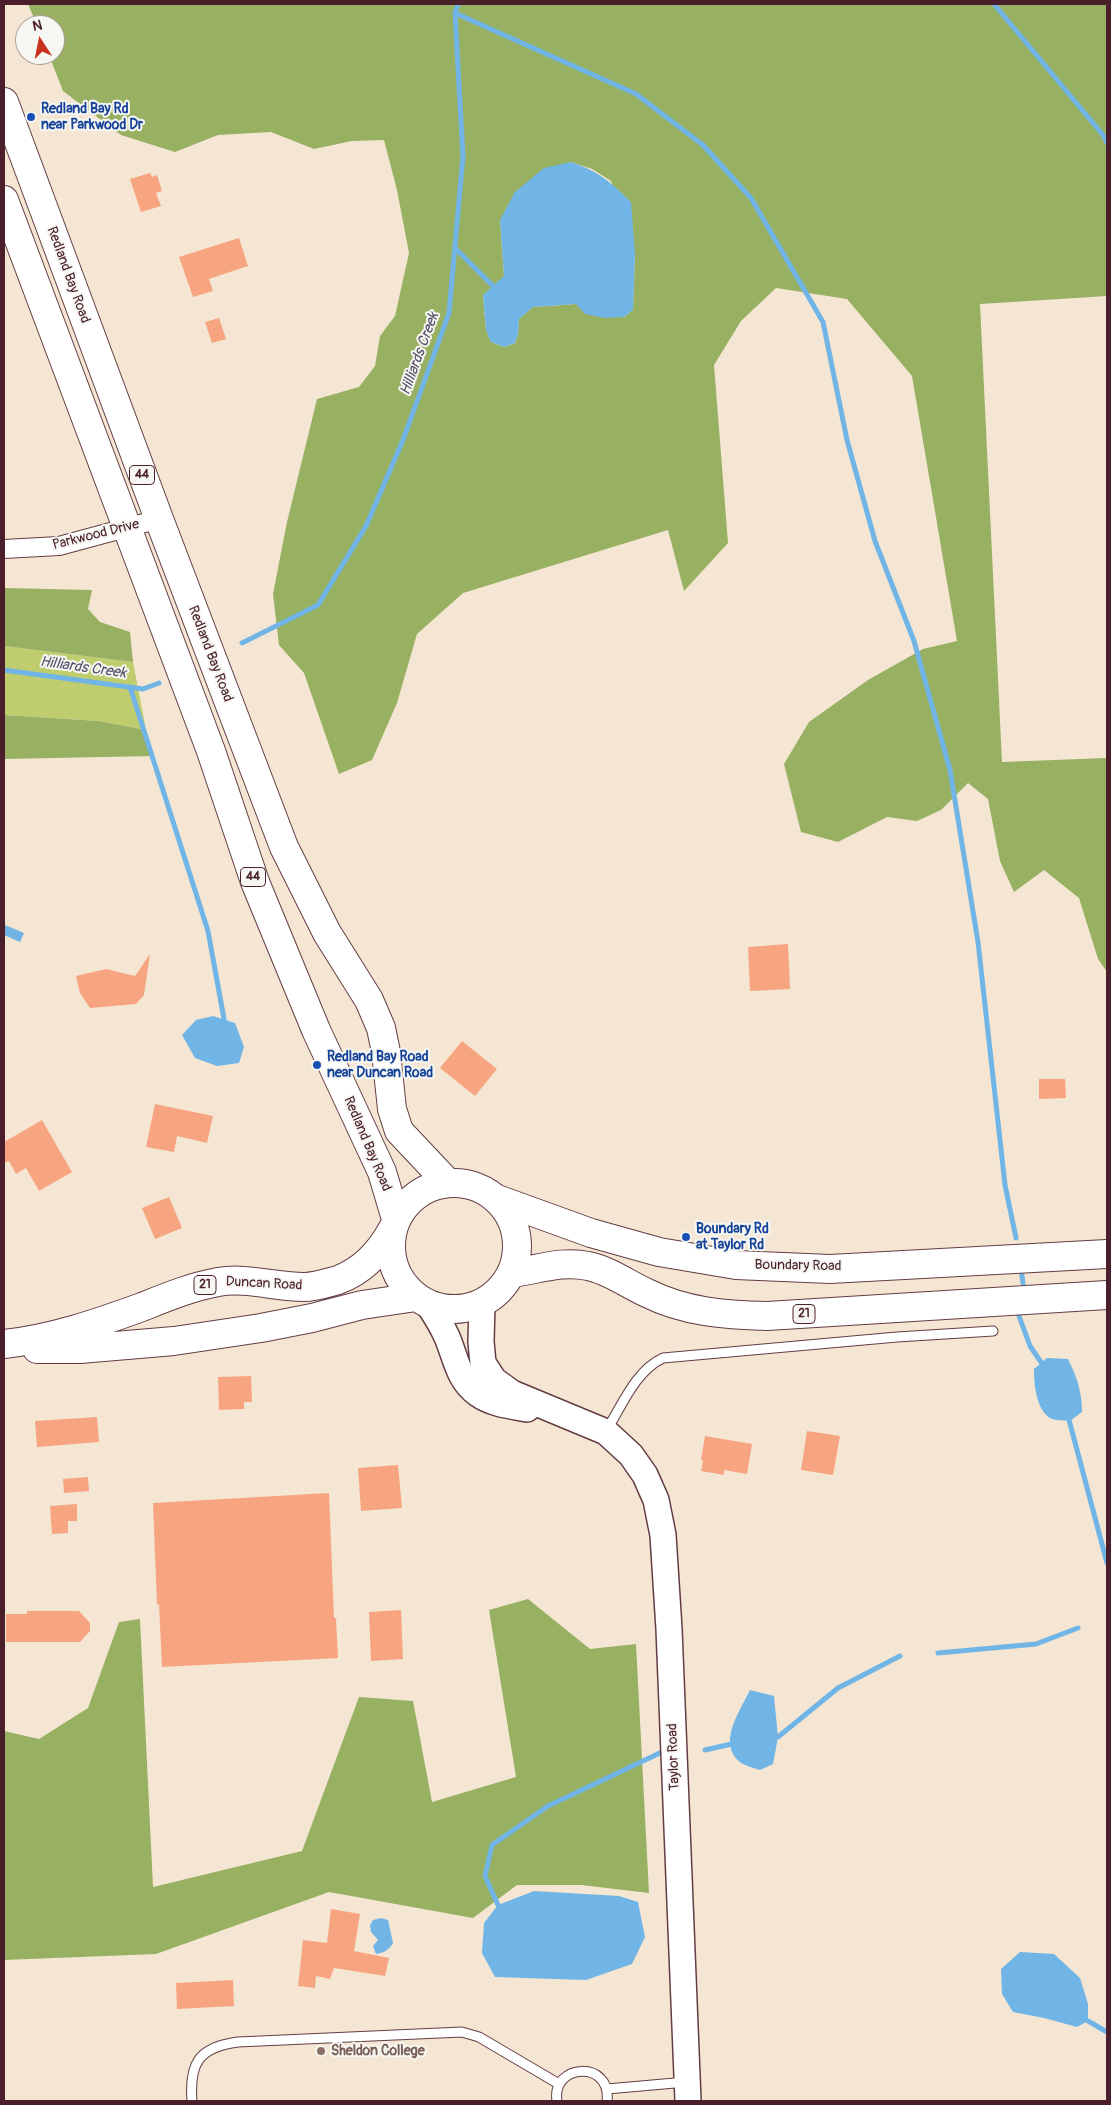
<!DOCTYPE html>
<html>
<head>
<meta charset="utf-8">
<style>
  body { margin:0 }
  #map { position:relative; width:1111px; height:2105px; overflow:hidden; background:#f4e6d3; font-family:Pangolin,sans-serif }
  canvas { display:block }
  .frame { position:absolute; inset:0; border:5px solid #4a1f2b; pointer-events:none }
  .north { position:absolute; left:15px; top:15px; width:50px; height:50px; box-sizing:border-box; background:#f6f6f2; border:1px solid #b1a0a2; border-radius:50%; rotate:349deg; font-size:14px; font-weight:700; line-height:20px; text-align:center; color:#4a1f2b }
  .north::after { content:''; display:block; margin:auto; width:18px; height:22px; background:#c8321e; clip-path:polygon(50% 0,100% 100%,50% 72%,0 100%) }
</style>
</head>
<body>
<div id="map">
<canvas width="1111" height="2105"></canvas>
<div class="frame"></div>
<div class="north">N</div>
</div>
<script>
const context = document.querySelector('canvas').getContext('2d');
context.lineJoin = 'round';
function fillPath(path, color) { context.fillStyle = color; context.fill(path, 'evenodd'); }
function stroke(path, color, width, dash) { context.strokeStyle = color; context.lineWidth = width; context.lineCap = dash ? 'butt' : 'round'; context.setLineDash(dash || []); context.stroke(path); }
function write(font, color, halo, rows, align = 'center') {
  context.font = font + ' Pangolin,sans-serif'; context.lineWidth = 4; context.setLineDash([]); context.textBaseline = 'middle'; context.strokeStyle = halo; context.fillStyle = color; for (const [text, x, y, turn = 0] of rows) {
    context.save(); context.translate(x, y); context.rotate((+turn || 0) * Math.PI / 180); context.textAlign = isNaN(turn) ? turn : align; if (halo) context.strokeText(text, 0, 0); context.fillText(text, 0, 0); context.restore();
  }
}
const green = new Path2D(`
  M4,646L133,662L146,730L99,721L4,715Z`);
const forest = new Path2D(`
  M28,4H1107V296L980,304L1002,762L1107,758V972L1098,959L1079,898L1044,870L1014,892L1000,861L988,799L968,783L941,810L917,821L887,817L838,842L801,832L784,764L809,722L868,680L923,649L957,641L912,376L847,299L776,288L741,321L714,365L728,543L684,591L668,530L463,593L417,634L397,703L372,760L339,774L304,673L279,645L273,594L287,522L317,399L359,387L375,366L380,336L395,316L409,253L397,190L384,140L352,141L314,149L271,132L218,135L175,152L121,135L63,91L49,55H55V25H37ZM571,162L592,169L611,181L635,255L633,310L624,317L576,304L533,307L519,319L518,334L515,343L504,347L491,342L486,330L483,295L504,277L500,220Z
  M4,588L92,590L88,609L100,622L130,632L133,662L4,646Z
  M4,715L99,721L146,730L154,756L4,759Z
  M528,1599L590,1649L636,1644L649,1893L581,1885H517L473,1918L329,1892L156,1954L4,1960V1731L39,1739L88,1708L119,1622L140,1619L153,1887L302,1851L359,1697L413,1701L432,1802L516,1777L489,1610Z`);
const water = new Path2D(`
  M571,162C598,171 611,182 631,202L635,255L633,310L624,317L605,318L585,314L576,304L533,307L519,319L518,334L515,343L504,347L491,342L486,330L483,295L504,276L500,220L515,192L544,168Z
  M5,925L24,933L20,942L4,935Z
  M213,1016L235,1023L244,1047L239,1063L217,1066L195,1058L182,1035L196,1020Z
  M1047,1358L1068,1359C1077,1377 1082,1392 1082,1412L1070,1421C1064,1420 1055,1421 1050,1418C1036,1409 1034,1384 1034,1369Z
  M750,1690L774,1696L778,1737L773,1764L760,1770C754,1768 746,1766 741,1763C716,1744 740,1711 750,1690Z
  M534,1891L619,1896L638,1902L645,1937L632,1964L586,1980L495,1977L482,1953L484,1923L498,1905Z
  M381,1918L388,1920L393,1943C389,1950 384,1953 376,1954L373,1946L378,1940L371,1932L370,1925L373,1920Z
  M1020,1952L1054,1954L1080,1978L1088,2004V2021L1077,2027L1044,2018L1013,2012L1002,1994L1001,1969Z`);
const stream = new Path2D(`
  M994,4L1103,135L1107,143
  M455,13L636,94L703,145L751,198L823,322L847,440L875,541L914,641L950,770L978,942L1005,1185L1016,1238
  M455,248L494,287
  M242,643L318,605L366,526L403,440L449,313L463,156L455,13L458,4
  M4,670L143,689L159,683
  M130,687L208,931L224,1019
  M1021,1269L1023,1283
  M1019,1316L1030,1346L1045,1368
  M1068,1416L1107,1563
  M938,1653L1036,1644L1078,1628
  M772,1737H778L838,1688L900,1656
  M705,1750L736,1743
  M498,1905L485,1876L492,1845L548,1806L664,1751
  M1088,2021L1107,2032`);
const building = new Path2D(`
  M150,173L152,177L157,175L162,191L156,193L161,206L141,212L130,179Z
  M239,238L248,266L209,279L213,291L193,297L179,257Z
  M219,318L226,339L212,343L205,322Z
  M788,944L790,989L750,991L748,947Z
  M150,954L144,995L136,1004L90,1008L80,993L76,976L106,969L135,976Z
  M462,1041L497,1069L475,1096L440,1068Z
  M1039,1079H1065L1066,1098L1039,1099Z
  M155,1104L213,1116L207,1143L177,1136L174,1152L146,1147Z
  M42,1120L72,1172L39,1191L26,1168L16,1174L9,1161L4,1163V1142Z
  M169,1197L182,1228L155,1239L142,1208Z
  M251,1376L252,1402H244V1409L219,1410L218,1377Z
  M97,1417L99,1442L37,1447L35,1421Z
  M807,1431L840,1436L833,1475L801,1470Z
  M705,1436L752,1444L747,1474L724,1470V1475L701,1471L703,1460H701Z
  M398,1465L402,1508L361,1511L358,1468Z
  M88,1477L89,1491L64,1493L63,1479Z
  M329,1493L334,1618H336L338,1658L162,1667L159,1604L157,1605L153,1503Z
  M77,1504V1521H68V1533L52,1534L50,1506Z
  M401,1610L403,1659L371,1661L369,1612Z
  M27,1611H79L90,1623V1631L80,1642H6V1614H27Z
  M331,1909L360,1914L354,1951L389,1958L385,1976L334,1968L330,1979L316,1976L315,1988L298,1986L303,1940L327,1943Z
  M233,1980L234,2006L177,2009L176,1983Z`);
const lane = new Path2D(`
  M606,1431C622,1406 635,1371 663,1358L897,1337L993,1331
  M607,2089L686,2082
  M192,2101C189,2063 199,2047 238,2042L462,2032L479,2037L559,2084
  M557,2101C551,2063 612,2060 607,2101`);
const street = new Path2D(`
  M4,549L59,546L159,519`);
const secondary = new Path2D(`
  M427,1303C435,1314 441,1324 447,1337C456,1358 458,1380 478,1394C492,1404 511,1406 527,1409
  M482,1303L481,1342L483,1363L494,1380L512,1393L606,1432L631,1455L645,1475L656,1500L663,1535L669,1629L688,2101`);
const primary = new Path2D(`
  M4,102L159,519L284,847L327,933L369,1000L381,1028L386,1052L392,1109L399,1131L448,1183
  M4,200L211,751L255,882L316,1030L382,1172L396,1219`);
const highway = new Path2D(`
  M391 1246a63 63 0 1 1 126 0a63 63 0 1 1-126 0Z
  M497,1199L591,1233L659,1252L736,1265L830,1269L1107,1254
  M511,1273C537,1270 562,1260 588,1266C609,1270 627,1284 647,1293C685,1312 725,1315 767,1316L1107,1295
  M4,1344C51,1339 98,1323 142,1307C167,1297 191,1287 218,1282C246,1277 276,1287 304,1287C315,1287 327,1283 338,1280C362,1271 380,1252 392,1230
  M37,1349H80L174,1341L261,1328L312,1318L362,1305L416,1297`);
const markers = [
  [31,117,5,"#1a4fb4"],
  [317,1065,5,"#1a4fb4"],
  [686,1237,5,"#1a4fb4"],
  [321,2051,5,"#8d6e63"]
];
const shields = [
  [142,475,25],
  [253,877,25],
  [205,1285,22],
  [804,1314,22]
];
const shieldNames = [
  ["44",142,475],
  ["44",253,877],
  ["21",205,1285],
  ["21",804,1314]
];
const transitNames = [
  ["Redland Bay Rd",41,109],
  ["near Parkwood Dr",41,125],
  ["Redland Bay Road",327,1057],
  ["near Duncan Road",327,1073],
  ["Boundary Rd",696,1229],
  ["at Taylor Rd",696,1245]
];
const streetNames = [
  ["Redland Bay Road",68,275,70],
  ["Parkwood Drive",96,535,-14],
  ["Redland Bay Road",210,654,69],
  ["Redland Bay Road",367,1144,67],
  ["Boundary Road",798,1266,1],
  ["Duncan Road",264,1284,3],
  ["Taylor Road",674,1757,-92]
];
const educationNames = [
  ["Sheldon College",331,2051]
];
const waterNames = [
  ["Hilliards Creek",420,354,-70],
  ["Hilliards Creek",83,668,8]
];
fillPath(green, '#c0cd6f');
fillPath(forest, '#98b062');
fillPath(water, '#70b5e6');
stroke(stream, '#70b5e6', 5);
fillPath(building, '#f7a580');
stroke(lane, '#643d44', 11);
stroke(street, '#643d44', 20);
stroke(secondary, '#643d44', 28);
stroke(primary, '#643d44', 30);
stroke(highway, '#643d44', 30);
stroke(lane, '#fff', 9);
stroke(street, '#fff', 18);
stroke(secondary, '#fff', 25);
stroke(primary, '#fff', 28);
stroke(highway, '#fff', 28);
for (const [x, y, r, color] of markers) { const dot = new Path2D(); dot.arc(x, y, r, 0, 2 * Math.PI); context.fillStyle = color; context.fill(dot); stroke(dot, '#f6f6f2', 2); }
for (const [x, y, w] of shields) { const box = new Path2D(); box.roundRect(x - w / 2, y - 9.5, w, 19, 4); context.fillStyle = '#f6f6f2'; context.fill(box); stroke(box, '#4a1f2b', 1); }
write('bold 12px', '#4a1f2b', null, shieldNames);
write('bold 14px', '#164399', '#f6f6f2', transitNames, 'left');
write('14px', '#4a1f2b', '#f6f6f2', streetNames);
write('bold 14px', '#785e54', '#f6f6f2', educationNames, 'left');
write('italic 15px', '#57546c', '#f6f6f2', waterNames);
</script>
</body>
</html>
